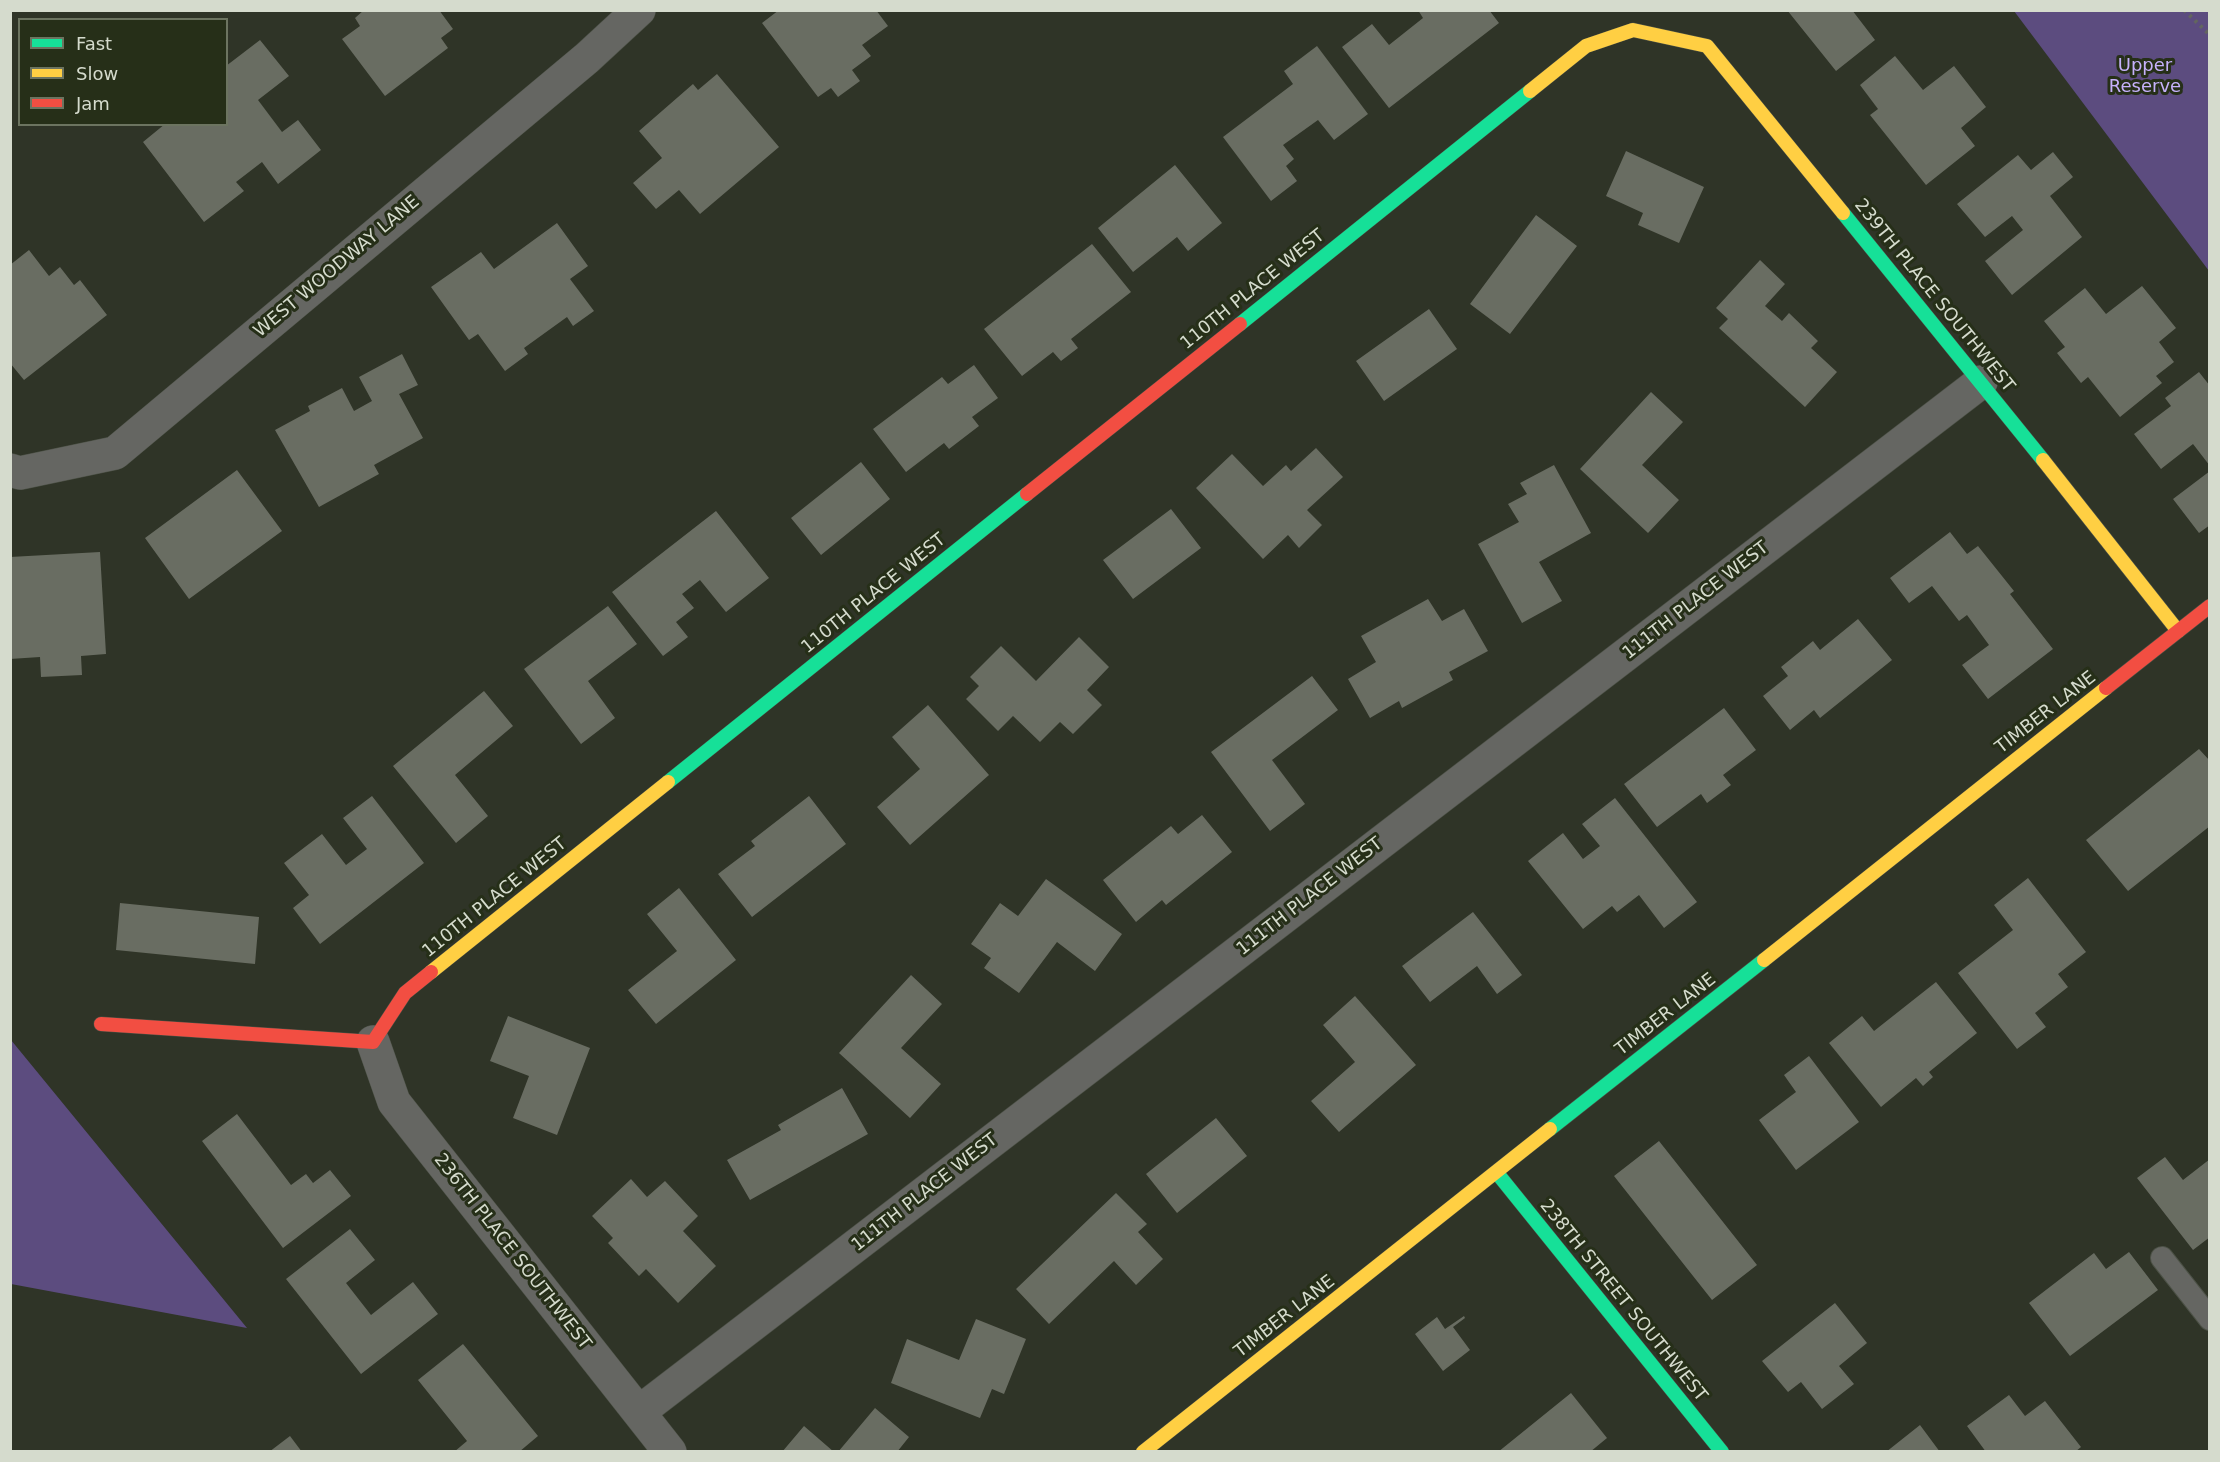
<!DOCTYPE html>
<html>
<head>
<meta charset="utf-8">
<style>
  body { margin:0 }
  #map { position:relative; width:2220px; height:1462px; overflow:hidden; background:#2f3427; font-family:"DejaVu Sans",sans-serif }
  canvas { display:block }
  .frame { position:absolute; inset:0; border:12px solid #d5dbcd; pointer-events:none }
  .legend { position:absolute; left:18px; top:18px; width:210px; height:108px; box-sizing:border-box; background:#262f18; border:2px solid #6c7460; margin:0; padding:8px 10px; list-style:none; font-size:18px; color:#d5dbcd }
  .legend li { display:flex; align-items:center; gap:12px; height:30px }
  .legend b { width:30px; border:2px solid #6c7460 }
</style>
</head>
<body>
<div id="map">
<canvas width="2220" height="1462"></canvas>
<div class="frame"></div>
<ul class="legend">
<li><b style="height:8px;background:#16e098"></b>Fast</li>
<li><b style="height:8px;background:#ffcf43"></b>Slow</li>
<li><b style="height:8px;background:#f24e42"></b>Jam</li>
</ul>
</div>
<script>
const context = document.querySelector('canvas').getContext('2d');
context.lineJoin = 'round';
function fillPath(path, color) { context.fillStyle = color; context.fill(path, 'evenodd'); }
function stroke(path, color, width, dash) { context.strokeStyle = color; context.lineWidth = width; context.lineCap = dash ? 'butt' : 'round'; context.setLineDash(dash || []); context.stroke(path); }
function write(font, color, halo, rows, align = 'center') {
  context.font = font + ' "DejaVu Sans",sans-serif'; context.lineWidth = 6; context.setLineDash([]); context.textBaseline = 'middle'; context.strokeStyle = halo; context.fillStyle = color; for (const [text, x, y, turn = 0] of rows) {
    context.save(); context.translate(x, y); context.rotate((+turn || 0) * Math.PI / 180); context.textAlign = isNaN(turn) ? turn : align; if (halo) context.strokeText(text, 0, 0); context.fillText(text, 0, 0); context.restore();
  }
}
const green = new Path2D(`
  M2014,11H2209V271Z
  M11,1040L247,1328L11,1284Z`);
const building = new Path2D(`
  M364,10H439L453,29L441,38L448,48L385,96L342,39L360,26L355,18Z
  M779,10H876L888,26L862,45L871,56L852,70L860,81L838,97L831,88L818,97L762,23Z
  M1418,10H1489L1499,23L1389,108L1342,47L1372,24L1389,45L1423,18Z
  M1787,10H1852L1875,40L1836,71Z
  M260,40L289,76L258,100L282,132L298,120L321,150L278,184L262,162L236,182L244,191L204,222L143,142L165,124H226V66Z
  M1317,46L1368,114L1334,140L1318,120L1283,145L1294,159L1286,166L1297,181L1271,201L1223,137L1293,84L1284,71Z
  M1895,56L1923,90L1954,66L1986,107L1961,128L1975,146L1926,185L1870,115L1878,109L1860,85Z
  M717,74L779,147L700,214L679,190L656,209L633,183L662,158L639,131L693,84L698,90Z
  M1626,151L1704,187L1679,243L1638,225L1643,213L1606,196Z
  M2053,152L2073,177L2050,196L2082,237L2012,295L1985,261L2023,230L2012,216L1985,237L1957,204L2018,155L2031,170Z
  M1175,165L1222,223L1188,251L1177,237L1133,272L1098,228Z
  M1536,215L1577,246L1510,334L1470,304Z
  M557,223L588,266L570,279L594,311L573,326L567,317L524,348L528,354L505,371L478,334L469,340L431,287L481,252L494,269Z
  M1092,244L1131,292L1071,339L1078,348L1061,361L1053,352L1022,376L984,329Z
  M29,250L49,276L60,267L74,285L80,280L107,315L24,380L10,363V265Z
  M1760,260L1785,284L1765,306L1782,321L1789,313L1818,341L1811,348L1837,372L1805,407L1719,328L1728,319L1716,308Z
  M2142,286L2176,328L2159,342L2174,362L2156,376L2162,383L2120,417L2088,377L2081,383L2057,353L2065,347L2044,321L2085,288L2106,314Z
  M1429,309L1457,349L1384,401L1356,361Z
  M402,354L418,385L399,394L423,438L374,465L379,474L319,507L275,430L310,411L308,406L342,388L354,411L372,401L359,377Z
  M974,365L998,398L972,417L979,426L949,449L944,443L906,472L873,429L942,377L948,384Z
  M2199,372L2210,386V466L2193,444L2161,469L2134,434L2171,406L2165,398Z
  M1651,392L1683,422L1642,465L1679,500L1648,533L1580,469Z
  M1316,448L1343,477L1307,510L1322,525L1299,548L1288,535L1263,559L1196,488L1232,454L1263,486L1286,465L1291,471Z
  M861,462L890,499L821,555L791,518Z
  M1554,465L1591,533L1539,562L1562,601L1522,623L1478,544L1519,522L1508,504L1527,494L1520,483Z
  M237,470L282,531L189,599L145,538Z
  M2210,471V525L2199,533L2173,499Z
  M1171,509L1201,548L1133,599L1103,560Z
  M716,511L769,578L726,612L700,580L682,594L694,608L676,622L688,637L663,656L612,592Z
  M1950,532L1967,554L1978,546L2014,591L2010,594L2053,649L1988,699L1962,665L1989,645L1967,615L1959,621L1932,586L1909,603L1890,578Z
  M100,552L106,654L81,656L82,675L41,677L40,657L10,659V557Z
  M1428,599L1442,621L1464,609L1488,651L1449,672L1453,680L1402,708L1399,701L1370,718L1348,679L1376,662L1361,636Z
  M608,606L637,644L588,681L615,718L581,744L524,669Z
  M1858,619L1892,660L1820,718L1814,710L1790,730L1763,696L1788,676L1781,667L1813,641L1820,650Z
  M1079,637L1109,667L1087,690L1102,705L1073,734L1060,722L1040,742L1013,716L998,731L966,699L979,686L970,677L1001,646L1036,681Z
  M1312,676L1338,710L1272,760L1305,804L1270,831L1211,752Z
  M484,691L513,726L455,775L488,816L456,843L393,766Z
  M928,705L989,775L910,845L877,807L920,769L892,737Z
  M1724,708L1756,750L1723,775L1731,785L1707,803L1701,794L1657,827L1624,784Z
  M2199,749L2210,761V826L2128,891L2086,840Z
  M372,796L424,863L320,944L293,908L309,895L284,863L322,834L346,865L367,849L343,818Z
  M809,796L846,844L752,917L718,874L755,846L751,841Z
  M1615,798L1697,902L1664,928L1639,895L1617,912L1612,906L1583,929L1528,861L1563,833L1583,859L1600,846L1582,824Z
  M1202,815L1232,852L1166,905L1162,900L1136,922L1103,880L1171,826L1178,834Z
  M2028,878L2086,952L2058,974L2068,987L2035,1013L2046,1027L2017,1049L1958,973L2013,930L1994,905Z
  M1046,879L1122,934L1095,971L1057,942L1019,993L984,968L991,958L971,944L1000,903L1018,916Z
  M679,888L736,960L656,1024L628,990L677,951L647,914Z
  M120,903L259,917L255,964L116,950Z
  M1473,912L1522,975L1497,994L1477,966L1430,1002L1402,966Z
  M911,975L942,1004L901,1048L941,1084L910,1118L839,1053Z
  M1936,982L1977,1033L1929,1072L1933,1077L1923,1086L1916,1078L1881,1107L1829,1043L1862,1016L1874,1031Z
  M1355,996L1416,1065L1339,1132L1311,1101L1355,1062L1323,1025Z
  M508,1016L590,1048L557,1135L513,1118L529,1076L490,1061Z
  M1809,1056L1859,1122L1796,1170L1759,1120L1796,1092L1784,1075Z
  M842,1088L868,1134L750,1200L727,1160L781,1130L778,1125Z
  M237,1114L291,1185L306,1174L313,1183L330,1170L351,1196L283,1248L202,1141Z
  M1216,1118L1247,1156L1177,1213L1146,1174Z
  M1659,1141L1757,1265L1712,1300L1614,1176Z
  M2165,1157L2183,1180L2210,1159V1237L2193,1250L2137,1178Z
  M631,1179L647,1197L665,1181L698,1216L683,1231L716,1266L678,1303L646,1269L639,1276L608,1243L613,1238L592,1216Z
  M1116,1193L1147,1224L1138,1232L1163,1259L1136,1285L1114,1261L1049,1324L1016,1289Z
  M350,1229L375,1260L346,1283L371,1315L413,1282L438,1314L361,1374L286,1279Z
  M2129,1252L2158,1290L2070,1356L2029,1303L2094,1253L2106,1269Z
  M1835,1303L1867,1343L1839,1366L1854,1384L1822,1409L1801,1382L1788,1392L1762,1361Z
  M1464,1316L1465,1318L1453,1327L1470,1350L1443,1371L1415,1334L1437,1317L1445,1329Z
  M976,1319L1026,1339L1004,1394L992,1389L980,1418L891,1383L907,1339L959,1360Z
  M463,1344L538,1436L519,1452H454L467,1441L418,1380Z
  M1571,1393L1607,1438L1590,1452H1498Z
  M2009,1395L2025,1416L2045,1401L2081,1447L2075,1452H1986L1967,1426Z
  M875,1408L909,1437L897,1452H838Z
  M1920,1425L1940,1452H1886Z
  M804,1426L834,1452H782Z
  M290,1436L302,1452H269Z`);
const path = new Path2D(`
  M2184,10L2210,35`);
const lane = new Path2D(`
  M2162,1258L2210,1319`);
const street = new Path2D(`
  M10,470L20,473L115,453L587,58L639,10
  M373,1042L394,1102L670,1452
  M639,1412L1981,382`);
const fast = new Path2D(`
  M1843,213L2043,460
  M1240,324L1530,91
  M668,782L1027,494
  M1550,1129L1764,960
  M1497,1173L1722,1452`);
const slow = new Path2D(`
  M1530,91L1586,46L1633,30L1707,46L1843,213
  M2043,460L2178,631
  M1764,960L2106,688
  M431,972L668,782
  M1143,1452L1550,1129`);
const jam = new Path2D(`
  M1027,494L1240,324
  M2106,688L2210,606
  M101,1024L373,1042L405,993L431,972`);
const parkNames = [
  ["Upper",2145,66],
  ["Reserve",2145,87]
];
const streetNames = [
  ["WEST WOODWAY LANE",337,267,-40],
  ["110TH PLACE WEST",1253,290,-39],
  ["239TH PLACE SOUTHWEST",1934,296,51],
  ["110TH PLACE WEST",874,594,-39],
  ["111TH PLACE WEST",1696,601,-38],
  ["TIMBER LANE",2046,713,-38],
  ["111TH PLACE WEST",1310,897,-38],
  ["110TH PLACE WEST",495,898,-39],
  ["TIMBER LANE",1666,1015,-38],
  ["111TH PLACE WEST",925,1193,-38],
  ["236TH PLACE SOUTHWEST",512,1252,52],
  ["238TH STREET SOUTHWEST",1623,1301,51],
  ["TIMBER LANE",1285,1317,-38]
];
fillPath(green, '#5c4c7f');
fillPath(building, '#696d62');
stroke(lane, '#4c5146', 24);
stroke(street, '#4c5146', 34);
stroke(fast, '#4c5146', 15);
stroke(slow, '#4c5146', 15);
stroke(jam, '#4c5146', 15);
stroke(path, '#636560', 4, [3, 4.5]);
stroke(lane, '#656662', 22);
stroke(street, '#656662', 33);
stroke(fast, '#16e098', 14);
stroke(slow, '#ffcf43', 14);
stroke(jam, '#f24e42', 14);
write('18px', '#c6b1fb', '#262f18', parkNames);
write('18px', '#d5dbcd', '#262f18', streetNames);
</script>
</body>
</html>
